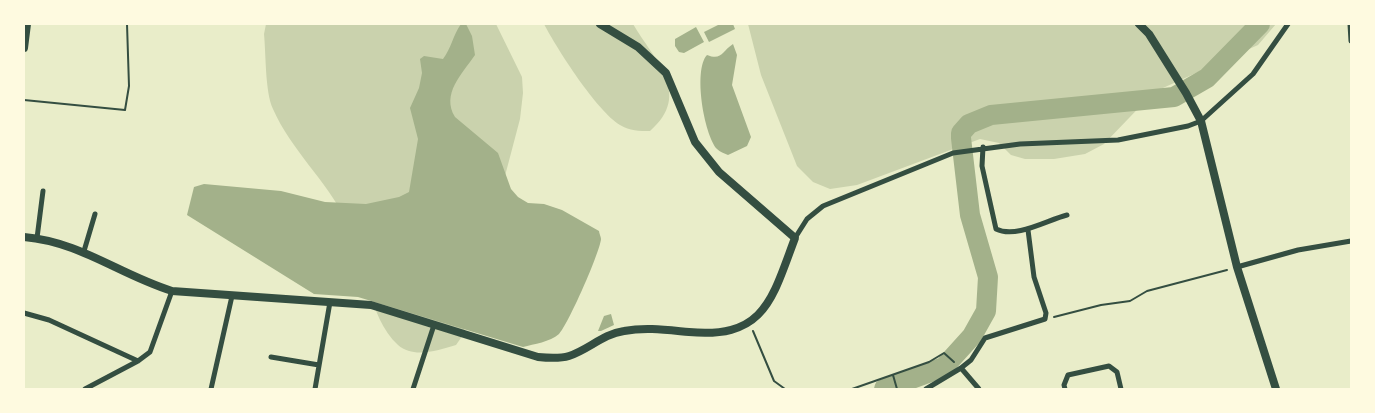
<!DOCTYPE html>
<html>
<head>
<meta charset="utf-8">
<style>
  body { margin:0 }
  #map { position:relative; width:1375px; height:413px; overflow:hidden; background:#e9edc9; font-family:Roboto,sans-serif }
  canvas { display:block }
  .frame { position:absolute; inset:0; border:25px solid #fefae0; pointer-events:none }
</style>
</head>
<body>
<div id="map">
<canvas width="1375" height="413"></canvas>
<div class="frame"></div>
</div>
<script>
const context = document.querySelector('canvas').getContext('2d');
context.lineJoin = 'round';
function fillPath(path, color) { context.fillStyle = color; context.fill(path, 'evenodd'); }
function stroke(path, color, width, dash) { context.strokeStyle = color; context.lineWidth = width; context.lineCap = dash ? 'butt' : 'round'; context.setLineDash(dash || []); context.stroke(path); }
const green = new Path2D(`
  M266,24H496L522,77L523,93L520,119L463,335L456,345C438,350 414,359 398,345C368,318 364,256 346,220C326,180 291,150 273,109C265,92 266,54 264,34Z
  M544,24H633C654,60 693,94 650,131C639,131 630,131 620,125C597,111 557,49 544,24Z
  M748,24H1276L1258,45L1154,92L1104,144L1085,154L1054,159H1025L1011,155L999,143L980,139L857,185L830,189L813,182L797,166L761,75Z`);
const water = new Path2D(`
  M461,24H466L472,36L475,55C462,74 441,94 455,117L498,153L511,189L518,197L528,203L544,204L562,210L599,231C599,233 601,237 601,239C600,252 568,325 559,334C550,342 534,344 523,347L358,297L314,294L187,215L194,187L204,184L281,191L325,202L366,204L399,197L409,192L418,139L410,108L419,88L422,73L420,59L424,56L443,59C451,49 453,35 461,24Z
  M720,24H733L735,29L709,42L704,32Z
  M696,27L704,42L684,53L679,52L675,46V39Z
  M733,44L737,55L732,85L751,137L747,146L728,155C724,153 720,152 717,149C704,134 693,70 707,55C722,61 722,51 733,44Z
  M611,314L614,325L601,331H598L604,316Z`);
const river = new Path2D(`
  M884,389L944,367L972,336L986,311L988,277L970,215L961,138V133L969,124L991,115L1174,97L1207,78L1260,24`);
const path = new Path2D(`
  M24,100L125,110L129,86L127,24
  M1054,317L1101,305L1130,301L1147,291L1227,270
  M753,331L774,381L785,389
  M893,375L897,389
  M852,389L929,362L944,353L954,362`);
const minor = new Path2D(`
  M1350,24L1351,41
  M983,147L982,166L996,229C1016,239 1047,220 1067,215
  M37,238L43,191
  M795,238L807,219L823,206L953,153L1020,144L1118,140L1188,126L1201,121L1253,74L1288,24
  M84,251L95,214
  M1237,267L1298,250L1351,241
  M24,313L49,320L138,361
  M271,357L319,365
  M961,368L971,360L985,338L1045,319L1046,313L1034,277L1028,230
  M85,389L138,361L150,352L172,291
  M211,389L232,296
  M315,389L330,302
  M413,389L434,325
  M926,389L961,368L979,389
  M1065,389L1064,385L1068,375L1109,366L1117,372L1121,389`);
const tertiary = new Path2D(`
  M1139,24L1149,34L1186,93L1201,121L1237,267L1276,389
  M24,48L27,24
  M24,237C81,242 118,274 172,291L371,305L538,357C548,358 559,359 569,356C588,350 603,334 624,331C646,327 667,330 689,332C765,339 772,299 795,238L719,172L695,142L666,73L638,47L600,24`);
fillPath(green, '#cad2ad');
fillPath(water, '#a3b18a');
stroke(river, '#a3b18a', 20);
stroke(path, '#344e41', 2);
stroke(minor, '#344e41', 5);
stroke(tertiary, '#344e41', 8);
</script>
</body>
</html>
